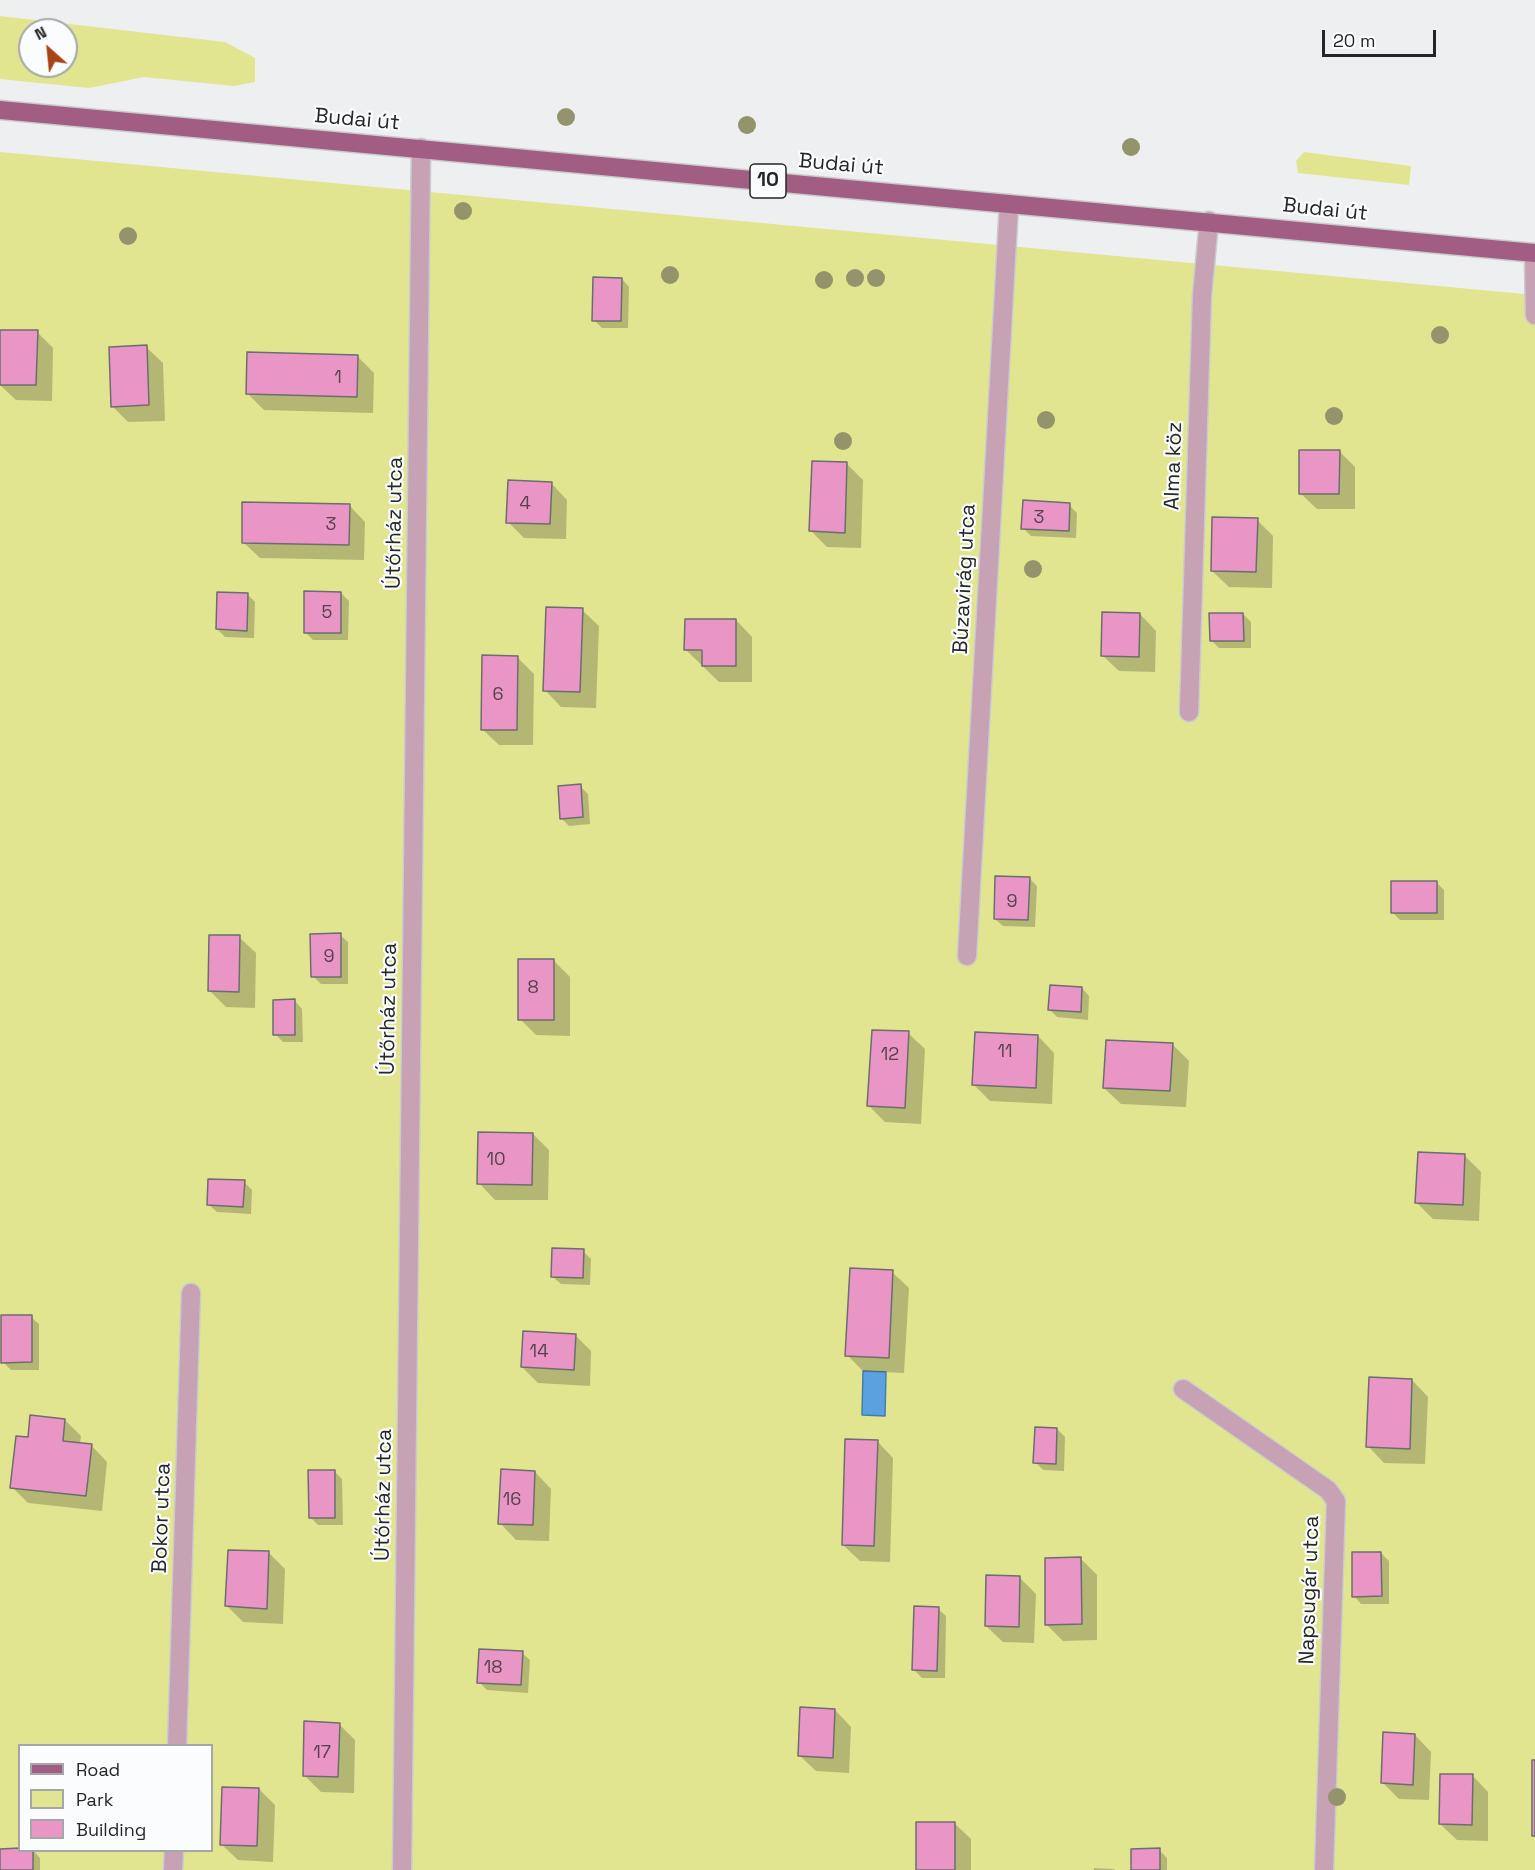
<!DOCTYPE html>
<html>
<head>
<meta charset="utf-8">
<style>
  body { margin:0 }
  #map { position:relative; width:1535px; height:1870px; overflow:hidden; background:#eeeff0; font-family:"Space Grotesk",sans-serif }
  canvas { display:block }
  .legend { position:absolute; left:18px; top:1744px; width:195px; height:108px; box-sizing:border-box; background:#fbfcfd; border:2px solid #a5a6a7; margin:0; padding:8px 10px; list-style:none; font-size:18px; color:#252626 }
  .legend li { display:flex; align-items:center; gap:12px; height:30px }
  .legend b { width:30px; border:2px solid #a5a6a7 }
  .north { position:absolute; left:18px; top:18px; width:60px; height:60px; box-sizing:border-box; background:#fbfcfd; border:2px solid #a5a6a7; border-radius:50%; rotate:333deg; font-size:16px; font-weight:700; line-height:24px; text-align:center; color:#252626 }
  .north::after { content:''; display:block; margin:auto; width:21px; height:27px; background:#a84317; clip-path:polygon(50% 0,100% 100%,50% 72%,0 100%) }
  .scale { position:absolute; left:1322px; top:30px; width:114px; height:27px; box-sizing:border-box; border:3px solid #252626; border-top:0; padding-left:8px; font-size:18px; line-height:21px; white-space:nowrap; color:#252626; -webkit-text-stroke:4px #fbfcfd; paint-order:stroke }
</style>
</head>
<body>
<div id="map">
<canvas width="1535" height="1870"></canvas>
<ul class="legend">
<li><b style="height:8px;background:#a15e82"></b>Road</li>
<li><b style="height:16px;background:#e1e590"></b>Park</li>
<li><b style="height:16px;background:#e995c6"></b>Building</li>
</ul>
<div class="north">N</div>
<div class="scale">20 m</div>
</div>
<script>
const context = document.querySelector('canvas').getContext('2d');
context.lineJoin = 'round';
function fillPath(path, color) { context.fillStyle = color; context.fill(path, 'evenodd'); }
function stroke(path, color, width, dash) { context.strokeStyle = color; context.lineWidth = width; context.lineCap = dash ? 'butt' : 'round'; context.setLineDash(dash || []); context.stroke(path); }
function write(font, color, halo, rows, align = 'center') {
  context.font = font + ' "Space Grotesk",sans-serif'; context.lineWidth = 4.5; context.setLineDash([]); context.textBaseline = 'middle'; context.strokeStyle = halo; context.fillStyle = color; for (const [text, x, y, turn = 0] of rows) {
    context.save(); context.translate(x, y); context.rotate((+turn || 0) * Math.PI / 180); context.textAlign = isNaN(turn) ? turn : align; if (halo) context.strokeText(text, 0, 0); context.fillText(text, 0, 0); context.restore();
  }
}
const green = new Path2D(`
  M0,16L225,42L255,58V82L234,86L144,77L89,88L0,79ZM30,30H66V66H30Z
  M0,152L1535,295V1870H0ZM20,1746H212V1850H20Z
  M1304,152L1411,166L1409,185L1298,173L1296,161Z`);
const water = new Path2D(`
  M863,1371L886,1372L885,1416L862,1415Z`);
const shadow = new Path2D(`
  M622,279L629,287L628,328H602L594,320Z
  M37,332L53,348L52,401L16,400L0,385V356Z
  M146,347L163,363L165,421L128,422L112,406Z
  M357,356L374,373L373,413L264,410L248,394Z
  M1339,451L1355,467V509H1317L1300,493Z
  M847,464L863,480L861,548L827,547L811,531Z
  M551,483L567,500L566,539L524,538L508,522Z
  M349,505L365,522L364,560L260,558L243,542Z
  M1069,505L1077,513L1076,538L1031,536L1023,528Z
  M1257,520L1273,536L1272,588L1229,587L1212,571Z
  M341,593L349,601L348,640H313L305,632Z
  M247,594L255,602L254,638L225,637L217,629Z
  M582,610L599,626L596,708L561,707L545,690Z
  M1140,614L1156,631L1155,672L1119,671L1102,655Z
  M1243,614L1251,622V648H1219L1211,640Z
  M736,620L752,637V682H719L686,650Z
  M518,658L534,674L533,745H499L482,729Z
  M580,786L588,794L590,824L569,826L561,818Z
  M1029,878L1037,886L1035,927L1003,926L995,919Z
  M1436,882L1444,890V920H1400L1392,912Z
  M340,935L348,942V984H321L313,976Z
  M239,937L256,953L255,1008L226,1007L210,991Z
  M553,960L570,977V1036L536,1035L520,1019Z
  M1082,988L1089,996L1088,1020L1057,1017L1049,1009Z
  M295,1001L302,1009L303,1042H283L275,1034Z
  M908,1033L925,1049L921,1124L885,1122L869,1106Z
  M1038,1036L1054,1053L1052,1104L990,1101L974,1085Z
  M1173,1045L1189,1061L1186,1107L1121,1104L1104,1088Z
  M533,1134L549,1150L548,1200H495L479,1183Z
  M1464,1155L1481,1172L1479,1221L1433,1219L1417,1203Z
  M244,1182L252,1190L251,1214L217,1212L209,1205Z
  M583,1251L591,1259L590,1285L561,1284L553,1277Z
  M892,1272L909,1288L904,1373L863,1371L847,1355Z
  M31,1317L39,1324V1370H11L3,1362Z
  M575,1335L591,1351L590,1386L538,1383L522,1367Z
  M1412,1380L1428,1397L1425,1464L1384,1463L1368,1446Z
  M65,1420L81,1436L80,1444L91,1445L107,1462L102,1511L28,1503L12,1487L29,1439Z
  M1057,1429L1065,1437L1064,1471L1043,1470L1035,1462Z
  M877,1441L893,1458L890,1562L860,1561L843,1545Z
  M334,1471L342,1479L343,1525H318L310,1517Z
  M535,1472L551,1489L549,1541L516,1540L500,1523Z
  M269,1553L285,1569L283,1624L243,1622L227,1606Z
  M1381,1553L1389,1561V1604H1361L1354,1596Z
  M1081,1559L1097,1575V1640L1063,1641L1046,1624Z
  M1019,1577L1036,1594L1034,1643L1003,1642L986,1626Z
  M938,1609L946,1616L945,1678H922L914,1670Z
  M522,1653L530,1660L528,1693L487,1690L479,1682Z
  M835,1710L851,1727L849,1773L816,1771L799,1755Z
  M339,1724L355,1740L354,1793L321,1792L304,1775Z
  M1415,1735L1431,1752L1429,1800L1399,1799L1383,1783Z
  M1472,1775L1488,1792V1841L1457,1840L1440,1824Z
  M259,1789L275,1805L273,1862L238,1860L221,1844Z
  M954,1823L971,1839V1870H918Z
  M0,1850H33L40,1858V1870H0Z
  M1159,1850L1167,1858V1870H1133Z
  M1094,1868L1114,1869L1115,1870H1094Z`);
const building = new Path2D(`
  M593,277L622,278L621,321H592Z
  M0,330H38L36,385H0Z
  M147,345L149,405L111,407L109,347Z
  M247,352L358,355L357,397L246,394Z
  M1299,450H1340L1339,494H1299Z
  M812,461L847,462L845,533L809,531Z
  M508,480L552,482L550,524L506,523Z
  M1023,500L1070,503L1069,531L1021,529Z
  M242,502L350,504L349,545L242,543Z
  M1212,517L1258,518L1256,572L1211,571Z
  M304,591L341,592V633H304Z
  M217,592L248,593L247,631L216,629Z
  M546,607L583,608L580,692L543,691Z
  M1102,612L1140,613L1139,657L1101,656Z
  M1209,613H1243L1244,641H1210Z
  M685,619H736V666H702V650H684Z
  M482,655L518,656L517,730H481Z
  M581,784L583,817L560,819L558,786Z
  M995,876L1030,877L1028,920L994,919Z
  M1391,881H1437V913H1391Z
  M341,933V977H311L310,934Z
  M209,935H240L239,992L208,991Z
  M518,959H554V1020H518Z
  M1050,985L1082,987L1081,1012L1048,1010Z
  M295,999V1035H273V1000Z
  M872,1030L909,1031L905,1108L867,1106Z
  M975,1032L1038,1035L1036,1088L972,1085Z
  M1106,1040L1173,1043L1170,1091L1103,1088Z
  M478,1132L533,1133L532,1185L477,1184Z
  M1418,1152L1465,1154L1463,1205L1415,1203Z
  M208,1179L245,1180L243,1207L207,1205Z
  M552,1248L584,1249L583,1278L551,1277Z
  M850,1268L893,1270L889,1358L845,1356Z
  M1,1315H32V1362L1,1363Z
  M523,1331L576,1334L574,1370L521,1367Z
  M1369,1377L1412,1379L1410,1449L1366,1447Z
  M30,1415L65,1419L63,1441L92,1444L86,1496L10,1488L16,1436L28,1437Z
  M1035,1427L1057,1428L1056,1464L1033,1463Z
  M845,1439L878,1440L874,1546L842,1545Z
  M501,1469L535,1471L533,1525L498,1524Z
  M308,1470H335V1518H309Z
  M228,1550L269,1551L267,1609L225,1606Z
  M1352,1552H1381L1382,1596L1352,1597Z
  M1081,1557L1082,1624L1045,1625V1558Z
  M986,1575L1020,1576L1019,1627L985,1626Z
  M914,1606L939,1607L937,1671L912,1670Z
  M479,1649L523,1651L521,1685L477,1683Z
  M800,1707L835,1709L833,1758L798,1756Z
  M304,1721L340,1723L338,1777L303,1776Z
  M1383,1732L1415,1734L1413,1785L1381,1783Z
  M1532,1760H1535V1836H1532Z
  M1440,1774H1473L1472,1825L1439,1824Z
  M222,1787L259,1788L257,1846L220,1845Z
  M916,1822H955V1870H916Z
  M20,1848L33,1850V1870H0V1849Z
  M1160,1848V1870H1131V1849Z`);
const minor = new Path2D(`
  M1534,253L1535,315
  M1189,712L1202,296L1209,221
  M967,956L1009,204
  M1183,1389L1328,1490L1336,1501L1324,1870
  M177,1746L191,1293
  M173,1870L174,1850
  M402,1870L421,148`);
const major = new Path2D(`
  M0,110L1535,253`);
const trees = [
  [566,117],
  [747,125],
  [1131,147],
  [463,211],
  [128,236],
  [670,275],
  [855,278],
  [876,278],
  [824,280],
  [1440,335],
  [1334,416],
  [1046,420],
  [843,441],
  [1033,569],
  [1337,1797]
];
const numberNames = [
  ["1",338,378],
  ["4",525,504],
  ["3",1039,518],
  ["3",331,525],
  ["5",327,613],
  ["6",498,695],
  ["9",1012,902],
  ["9",329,957],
  ["8",533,988],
  ["11",1005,1052],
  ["12",890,1055],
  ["10",496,1160],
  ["14",539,1352],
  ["16",512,1500],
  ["18",493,1668],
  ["17",322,1753]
];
const shields = [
  [768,181,36]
];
const shieldNames = [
  ["10",768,181]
];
const streetNames = [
  ["Budai út",357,120,5],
  ["Budai út",841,165,5],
  ["Budai út",1325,210,6],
  ["Alma köz",1174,466,-88],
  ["Útőrház utca",395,523,-89],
  ["Búzavirág utca",965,579,-87],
  ["Útőrház utca",389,1009,-89],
  ["Útőrház utca",384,1495,-89],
  ["Bokor utca",162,1518,-88],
  ["Napsugár utca",1310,1590,-88]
];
fillPath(green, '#e1e590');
fillPath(water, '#59a1df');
stroke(water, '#497ca8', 1.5);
fillPath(shadow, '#0003');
fillPath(building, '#e995c6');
stroke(building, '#6e6d6e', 1.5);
stroke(minor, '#cacbcc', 21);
stroke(major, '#cacbcc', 21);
stroke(minor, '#c7a1b4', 18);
stroke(major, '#a15e82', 18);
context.fillStyle = '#93946c';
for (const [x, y] of trees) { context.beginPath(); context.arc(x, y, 9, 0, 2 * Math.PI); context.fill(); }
write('18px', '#56424e', null, numberNames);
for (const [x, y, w] of shields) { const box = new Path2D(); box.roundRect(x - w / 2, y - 17, w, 34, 4.5); context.fillStyle = '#fbfcfd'; context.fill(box); stroke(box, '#252626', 1.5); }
write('bold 20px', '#252626', null, shieldNames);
write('21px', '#252626', '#fbfcfd', streetNames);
</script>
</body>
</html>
